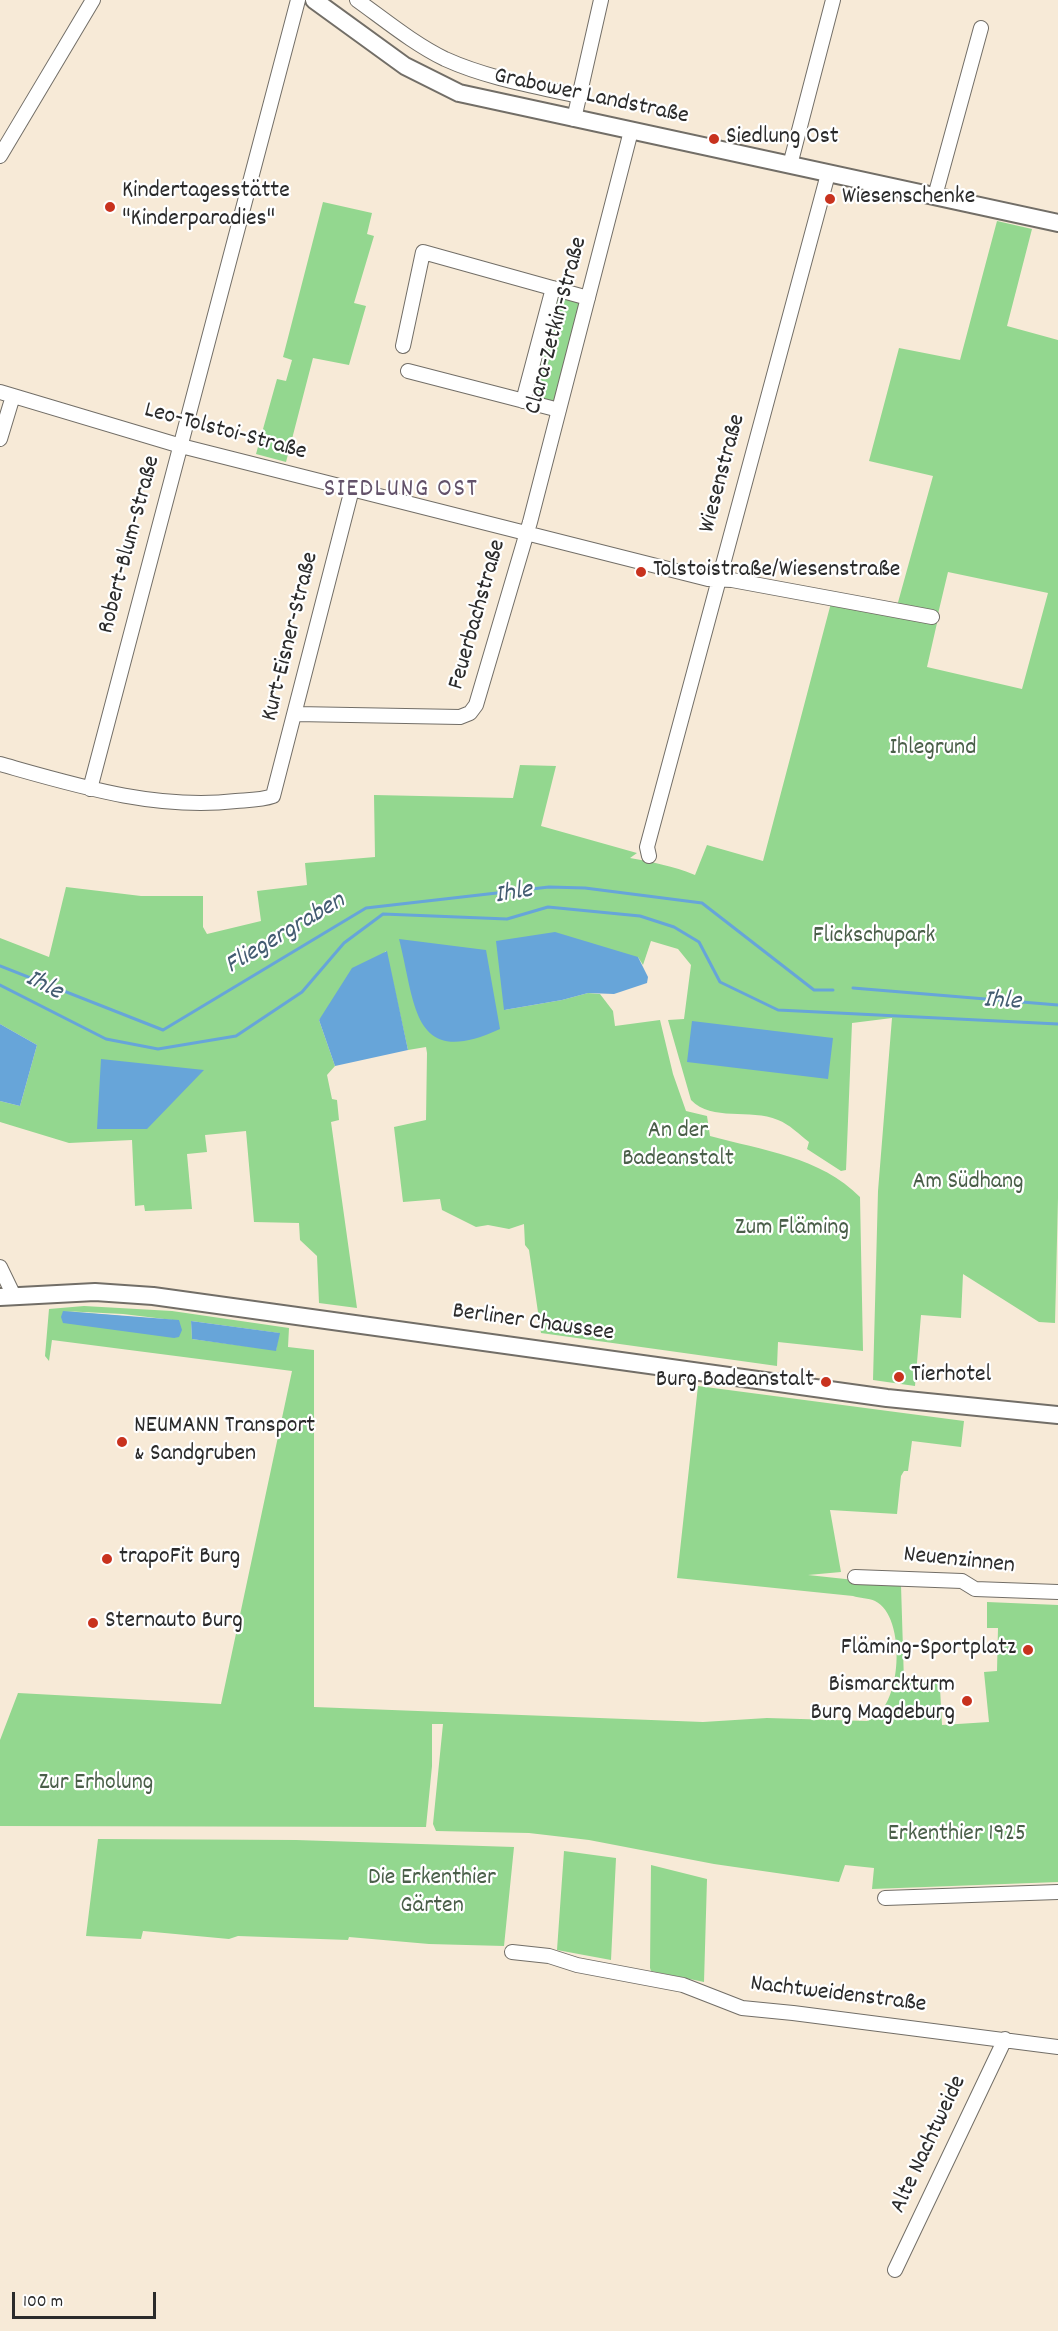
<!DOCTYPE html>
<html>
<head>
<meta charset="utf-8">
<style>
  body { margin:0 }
  #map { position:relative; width:1058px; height:2331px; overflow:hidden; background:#f7ead7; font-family:Dekko,sans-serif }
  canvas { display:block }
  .scale { position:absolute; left:12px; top:2292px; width:144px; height:27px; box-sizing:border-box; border:3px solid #2b2b2b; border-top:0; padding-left:8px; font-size:18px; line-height:21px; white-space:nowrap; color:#2b2b2b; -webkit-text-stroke:4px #fff; paint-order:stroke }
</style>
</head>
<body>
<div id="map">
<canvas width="1058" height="2331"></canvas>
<div class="scale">100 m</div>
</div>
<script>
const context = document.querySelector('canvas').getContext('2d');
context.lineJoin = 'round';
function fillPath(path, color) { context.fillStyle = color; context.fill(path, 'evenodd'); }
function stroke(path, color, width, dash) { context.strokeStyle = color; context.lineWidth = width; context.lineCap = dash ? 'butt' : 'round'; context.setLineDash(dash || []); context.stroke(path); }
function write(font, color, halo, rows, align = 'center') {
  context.font = font + ' Dekko,sans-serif'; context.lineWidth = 4.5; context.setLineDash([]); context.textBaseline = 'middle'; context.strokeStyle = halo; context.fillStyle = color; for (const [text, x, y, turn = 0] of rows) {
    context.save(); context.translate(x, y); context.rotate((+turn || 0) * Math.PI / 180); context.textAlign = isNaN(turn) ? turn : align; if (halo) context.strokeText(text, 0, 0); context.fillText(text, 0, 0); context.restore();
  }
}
const green = new Path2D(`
  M323,202L372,213L367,234L374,236L354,303L366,306L349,365L313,358L286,462L256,454L277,379L286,381L292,360L283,357Z
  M997,221L1032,229L1007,326L1058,340V1198L1055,1323L1039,1322L963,1274L961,1318L921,1315L915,1386L873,1380L878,1191L892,1018L852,1023L846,1170L841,1171L807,1149L809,1142C800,1135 789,1124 778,1120C750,1108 712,1122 691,1100L668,1020L684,1019L691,965L678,949L651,941L643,965L638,957L504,1010L562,1000L588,993L600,994L613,1011L615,1026L660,1020L673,1074L686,1111L707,1116L710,1136C761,1150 821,1157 860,1197L863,1351L778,1342L777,1366L541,1333L529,1250L525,1245L524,1224L509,1229L488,1225L476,1227L442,1210L440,1199L403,1202L394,1127L426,1120L427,1053L426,1047L408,1050L386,951L319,1020L335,1066L327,1075L332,1099L337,1100L339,1120L331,1122L357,1308L319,1303L317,1256L300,1240L299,1223L254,1222L246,1131L205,1135L207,1152L187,1154L192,1209L145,1211L144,1205L135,1206L132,1140L69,1143L0,1122V1101L20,1106L37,1045L0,1024V938L49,957L66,887L141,896H203V927L207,934L261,921L257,891L307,885L305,863L375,857L374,795L513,798L520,765L556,766L541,826L637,853L630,858C652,862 673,866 695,875L707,845L763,861L831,603L937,623L927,667L1022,689L1048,593L948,572L938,614L897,606L933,476L869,461L899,348L960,360Z
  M555,296L582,303L554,404L532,399L529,393Z
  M84,1306L172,1311L289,1328L288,1347L314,1350V1707L703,1722L767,1718L867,1721C903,1711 907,1616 875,1601C869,1598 859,1598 853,1596L677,1578L698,1386L964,1421L961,1447L912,1441L908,1471H904L901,1476L897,1514L830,1510L841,1572L808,1575L901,1585L904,1682L931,1683L946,1678L940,1688L942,1725L989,1722L984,1672L997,1671L998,1628H987V1602L1058,1605V1882L872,1889L874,1868L845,1865L839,1882L714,1864L589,1840L529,1833L436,1831L433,1824L443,1724H432V1766L426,1827L0,1826V1740L18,1693L221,1704L292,1371L52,1340L49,1361L45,1356L49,1309ZM63,1311L123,1314L181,1321ZM191,1321L279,1333L276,1350L192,1339Z
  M98,1839L296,1840L514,1847L504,1946L429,1944L349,1937L348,1940L238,1936L229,1939L143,1931L141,1939L86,1936Z
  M564,1851L616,1858L611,1960L557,1950Z
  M651,1865L707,1879L704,1982L651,1971L650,1968Z`);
const water = new Path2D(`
  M555,932L638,957L648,977L647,983L614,994L588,993L562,1000L504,1010L496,941Z
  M399,939L486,950L500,1029C412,1070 416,1005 399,939Z
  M387,951L408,1050L335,1066L319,1020L352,968Z
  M692,1021L833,1038L828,1079L687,1062Z
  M0,1024L37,1045L20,1106L0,1101Z
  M101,1059L204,1070L147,1129H97Z
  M63,1311L179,1320L182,1330L179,1337L174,1338L63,1323L61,1317Z
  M191,1321L280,1333L276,1351L192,1339Z`);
const stream = new Path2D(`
  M0,966L163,1030L366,908L549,887L585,888L702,903L814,990H833
  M0,985L106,1039L158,1049L236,1036L302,992L344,943L383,914L507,919L548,907L640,916L674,927L699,942L720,982L778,1010L1058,1024
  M853,988L1058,1005`);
const minor = new Path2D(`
  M357,0C385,20 414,44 445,59C487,78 534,86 579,96
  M574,119L601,0
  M0,156L93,0
  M790,165L833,0
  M935,196L981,28
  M403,346L423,252L588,298
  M408,371L559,410
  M0,392L181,446L708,579L732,580L932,617
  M523,401L553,288
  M0,439L13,396
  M296,714L460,717L470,713L476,705L530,522L631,131
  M0,764C78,786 155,810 236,801C248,800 262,800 273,796L352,489
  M90,789L298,0
  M649,856L647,847L828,174
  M0,1267L14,1296
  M855,1577L962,1581L975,1589L1058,1592
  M885,1898L1058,1892
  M512,1952L549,1956L577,1965L683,1985L742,2008L793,2013L1058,2047
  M895,2270L1005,2039`);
const major = new Path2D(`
  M314,0L405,66L459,93L1058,223
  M0,1297L95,1292L153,1296L887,1398L1058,1415`);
const markers = [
  [714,139,6,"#c8321e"],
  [830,199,6,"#c8321e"],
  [110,207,6,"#c8321e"],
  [641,572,6,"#c8321e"],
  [899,1377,6,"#c8321e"],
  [826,1382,6,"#c8321e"],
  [122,1442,6,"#c8321e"],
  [107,1559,6,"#c8321e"],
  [93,1623,6,"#c8321e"],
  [1028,1650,6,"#c8321e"],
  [967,1701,6,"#c8321e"]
];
const streetNames = [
  ["Grabower Landstraße",591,98,12],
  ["Clara-Zetkin-Straße",558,326,-75],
  ["Leo-Tolstoi-Straße",225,433,15],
  ["Wiesenstraße",724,474,-75],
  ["Robert-Blum-Straße",131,545,-75],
  ["Feuerbachstraße",479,615,-74],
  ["Kurt-Eisner-Straße",292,637,-76],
  ["Berliner Chaussee",533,1324,8],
  ["Neuenzinnen",959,1562,6],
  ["Nachtweidenstraße",838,1996,7],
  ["Alte Nachtweide",930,2145,-65]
];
const poiNames = [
  ["Siedlung Ost",726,139],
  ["Kindertagesstätte",122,193],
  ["\"Kinderparadies\"",122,221],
  ["Wiesenschenke",842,199],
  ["Tolstoistraße/Wiesenstraße",653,572],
  ["Tierhotel",911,1377],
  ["Burg Badeanstalt",814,1382,"right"],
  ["NEUMANN Transport",134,1428],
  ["& Sandgruben",134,1456],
  ["trapoFit Burg",119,1559],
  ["Sternauto Burg",105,1623],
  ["Fläming-Sportplatz",1016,1650,"right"],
  ["Bismarckturm",955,1687,"right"],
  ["Burg Magdeburg",955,1715,"right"]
];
const parkNames = [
  ["Ihlegrund",933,750],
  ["Flickschupark",874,938],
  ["An der",678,1133],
  ["Badeanstalt",678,1161],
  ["Am Südhang",968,1184],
  ["Zum Fläming",792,1230],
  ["Zur Erholung",96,1785],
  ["Erkenthier 1925",957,1836],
  ["Die Erkenthier",432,1880],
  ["Gärten",432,1908]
];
const neighbourhoodNames = [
  ["SIEDLUNG OST",401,491]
];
const waterNames = [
  ["Ihle",514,895,-10],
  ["Fliegergraben",286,935,-31],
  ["Ihle",43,987,27],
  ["Ihle",1002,1003,3]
];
fillPath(green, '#93d78f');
fillPath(water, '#67a5d9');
stroke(stream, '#67a5d9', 3);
stroke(minor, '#726e67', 16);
stroke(major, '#726e67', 20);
stroke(minor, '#fff', 14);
stroke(major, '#fff', 16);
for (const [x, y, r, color] of markers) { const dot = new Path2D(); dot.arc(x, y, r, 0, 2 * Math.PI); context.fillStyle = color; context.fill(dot); stroke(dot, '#fff', 2); }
write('24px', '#2b2b2b', '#fff', streetNames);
write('24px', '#2b2b2b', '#fff', poiNames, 'left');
write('24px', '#4a5f49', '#fff', parkNames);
context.letterSpacing = '1.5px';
write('26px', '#63526a', '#fff', neighbourhoodNames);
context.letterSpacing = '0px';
write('italic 26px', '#435c71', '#fff', waterNames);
</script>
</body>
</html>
